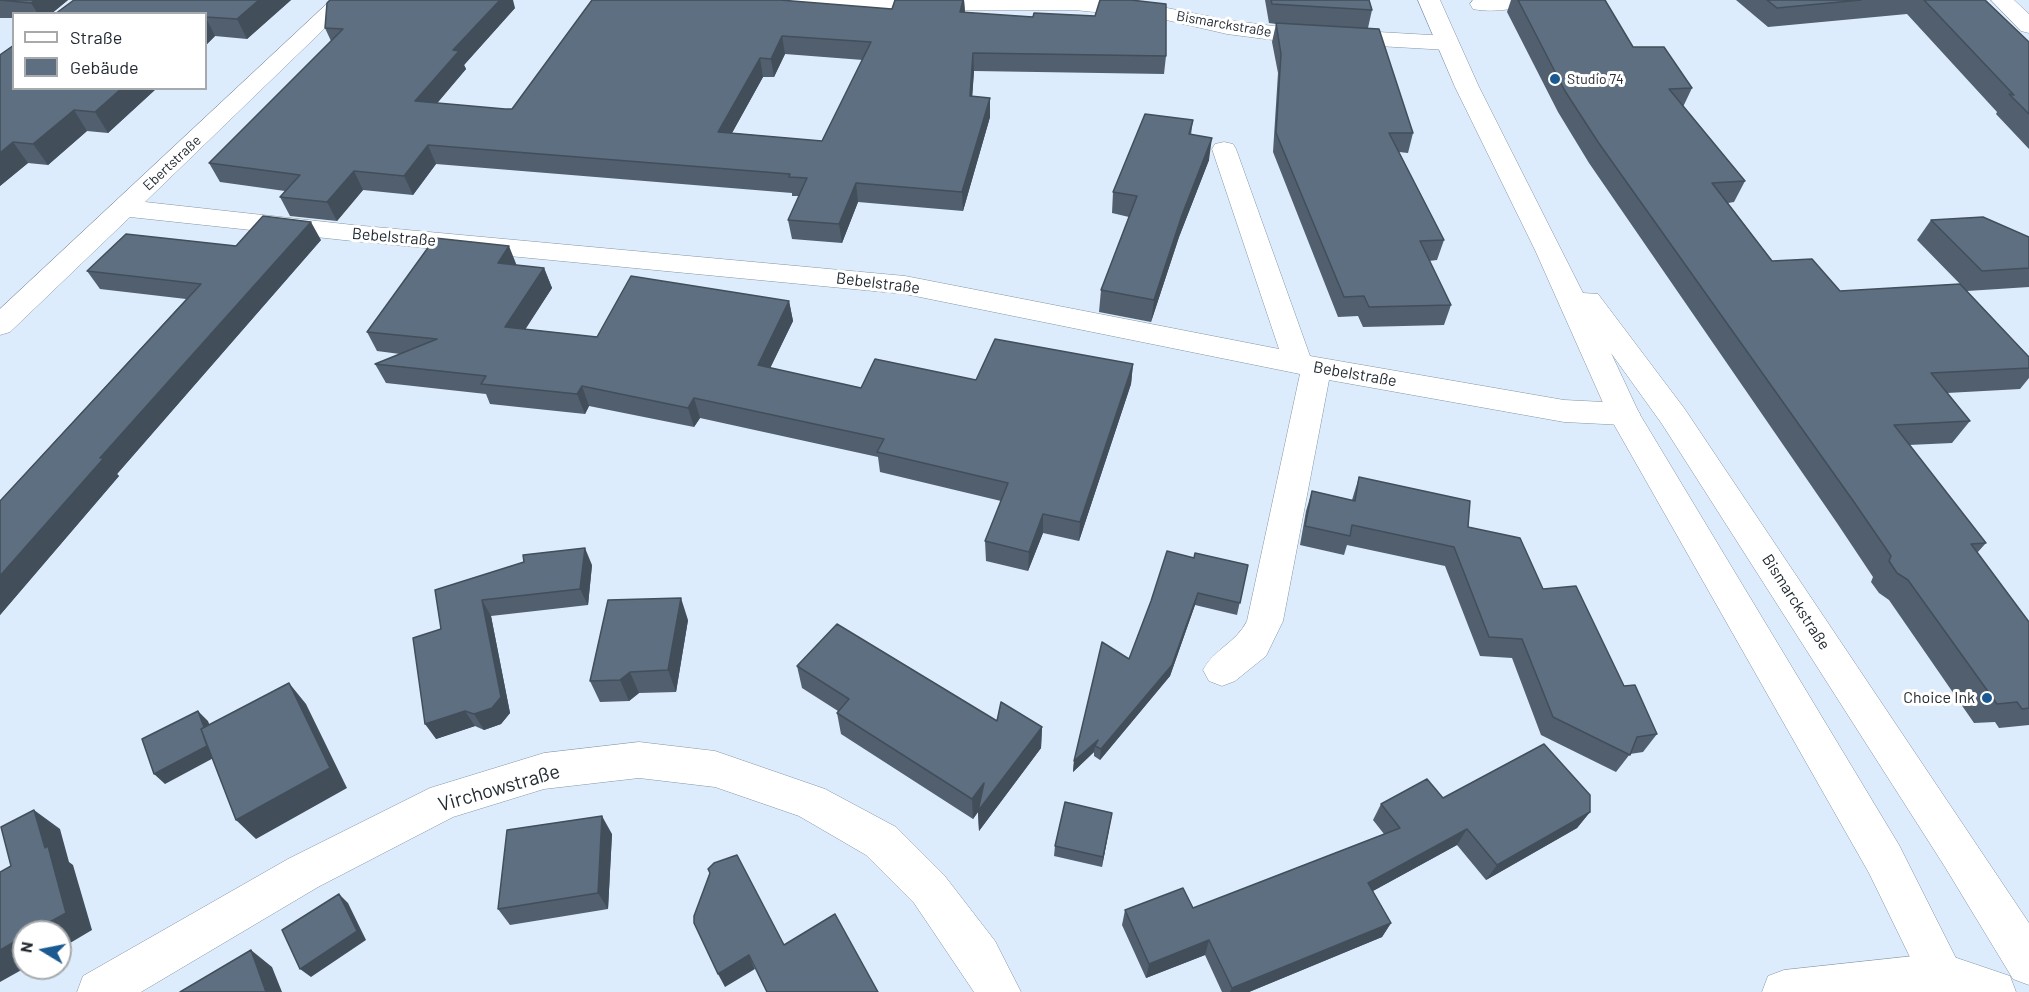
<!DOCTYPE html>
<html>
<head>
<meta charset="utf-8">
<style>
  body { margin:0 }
  #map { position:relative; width:2029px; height:992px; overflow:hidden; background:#dcecfc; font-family:Barlow,sans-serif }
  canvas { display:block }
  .legend { position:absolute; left:12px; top:12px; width:195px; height:78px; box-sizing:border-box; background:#fff; border:2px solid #a7aaad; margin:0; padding:8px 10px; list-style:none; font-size:18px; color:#232a31 }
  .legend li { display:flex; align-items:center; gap:12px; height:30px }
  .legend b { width:30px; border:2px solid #a7aaad }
  .north { position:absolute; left:12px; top:920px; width:60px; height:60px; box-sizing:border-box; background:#fff; border:2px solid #a7aaad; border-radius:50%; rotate:280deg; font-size:16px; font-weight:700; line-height:24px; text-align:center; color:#232a31 }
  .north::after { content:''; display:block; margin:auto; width:21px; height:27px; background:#1b5a90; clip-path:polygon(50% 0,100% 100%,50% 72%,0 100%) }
</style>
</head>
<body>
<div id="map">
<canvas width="2029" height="992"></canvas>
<ul class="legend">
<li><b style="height:8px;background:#fff"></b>Straße</li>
<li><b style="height:16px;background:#5e6f81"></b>Gebäude</li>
</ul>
<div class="north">N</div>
</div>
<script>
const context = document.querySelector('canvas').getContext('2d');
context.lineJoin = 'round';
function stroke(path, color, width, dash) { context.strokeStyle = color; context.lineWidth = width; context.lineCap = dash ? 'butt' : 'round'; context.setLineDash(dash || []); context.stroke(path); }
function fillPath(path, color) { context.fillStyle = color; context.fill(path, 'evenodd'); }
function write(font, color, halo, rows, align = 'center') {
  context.font = font + ' Barlow,sans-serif'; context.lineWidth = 6; context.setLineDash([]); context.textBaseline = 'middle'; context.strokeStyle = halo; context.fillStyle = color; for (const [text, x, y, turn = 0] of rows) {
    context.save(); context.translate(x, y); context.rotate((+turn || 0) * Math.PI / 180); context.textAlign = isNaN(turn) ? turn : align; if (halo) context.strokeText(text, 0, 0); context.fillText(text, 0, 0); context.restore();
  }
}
const minor = new Path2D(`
  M331,0H354L145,202L353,225L905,276L1279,349L1212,149L1215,144L1224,142L1233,144L1236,149L1310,356L1564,400L1624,403L1635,406L1640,414L1635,422L1624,425L1564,422L1329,380L1283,621L1266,656L1235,681L1222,686L1209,681L1203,670C1214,649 1236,643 1247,621L1300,374L905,294L353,241L130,217L10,332L0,335V309Z
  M738,0H1099L1162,7L1227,20L1273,26L1448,36L1456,38L1459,43L1456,48L1448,50L1273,40L1227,34L1162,19L1075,10L820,11L749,6L741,5Z
  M1473,0H1536L1533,5C1515,9 1491,13 1473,9L1470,4Z
  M1991,0H2014L2029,14V33L2021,31Z
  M639,742L715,751L825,789L896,827L944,875L995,941L1021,992H974L914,903L866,855L799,816L715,787L639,778L544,789L453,817L318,887L141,992H77L83,976L288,859L430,788L544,753Z
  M1942,953L2010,976L2016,992H1762L1768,976L1784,970Z`);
const major = new Path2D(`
  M1418,0H1440L1479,87L1583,293L1598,294L1684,408L2029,923V985L2013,979L1945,867L1662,424L1611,353L1639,413L1899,845L1973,992H1927L1869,873L1608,414L1535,250L1455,87Z`);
const wall = new Path2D(`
  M0,0H68L51,14H14V18H0Z
  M74,0H291L247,39L215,36L206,45V14Z
  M895,0H964L965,13L1166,56L1164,74L974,71L972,96L990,117L963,211L858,202L842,243L792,239L788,220L799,196H792V193L436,164L413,195L363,190L337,221L290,216L280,197L285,191L220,182L209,163L331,41L325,28L515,8L464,65L466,69L437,103L505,109H512L877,8L892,9ZM785,54L863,60L822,141L732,133L763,77H774Z
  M1265,0H1369L1372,10L1368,28L1413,133L1408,153L1399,152L1444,240L1437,260L1429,261L1451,305L1444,325L1363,327L1358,316L1338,317L1273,152L1278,73L1272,42L1276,24L1269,23Z
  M1511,0H1605L1633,47L1692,88L1683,107L1745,181L1734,202L1728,203L1772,261L1840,291L1960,284L1917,240L1931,220L2029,237V287L1967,291L2029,357V378L2020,389L1947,393L1970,421L1952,443L1909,445L1986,543L1977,553L2029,622V725L1999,728L1995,722L1974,723L1889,600L1879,593L1871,582L1873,577L1837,523L1589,163L1558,112L1507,12Z
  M1736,0H1985L2029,42V149L1996,114L1997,112L1907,14L1768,27Z
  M14,88H157L108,133L87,131L48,165L28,163L0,186Z
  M1193,120L1191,135L1209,160L1179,237L1151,322L1099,312L1101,290L1129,217L1112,213L1113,192Z
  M321,240L117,474L119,476L0,615V501L186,299L100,289L87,271L236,246Z
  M516,265L544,268L552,288L525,329L597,337L789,301L793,321L770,368L861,388L976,380L1133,364L1131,384L1079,541L1043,533L1028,571L986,561L985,541L1001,501L880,472L878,457L700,418L694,427L589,406L585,414L490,404L486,394L386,383L375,364L400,354L377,351L367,332Z
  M1359,477L1468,527L1543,589L1624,686L1657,734L1643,752L1630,754L1616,772L1541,735L1512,658L1480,656L1445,566L1347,545L1344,555L1300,545L1306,511L1312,491L1352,500Z
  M1194,558L1248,565L1237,615L1195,605L1170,676L1100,760L1094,756V752L1073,772L1074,761L1129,659Z
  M592,565L588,605L491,616L510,713L501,724L484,730L475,726L436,739L441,629L435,590Z
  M688,620L676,692L639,693L629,701L600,702L590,681Z
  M797,666L997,721L1042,727L1041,748L979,831L978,812L973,819L841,734L837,713L838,711L802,688Z
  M1443,798L1590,812L1577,828L1486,880L1457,845L1373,891L1391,923L1382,937L1249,992H1222L1205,955L1146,978L1122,925L1125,910L1193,908L1384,834L1373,820L1381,804Z
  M1112,813L1102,867L1054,856L1055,846Z
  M612,834L608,909L510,925L498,909Z`);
const shadedWall = new Path2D(`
  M35,0H68L51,14H38L31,3Z
  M259,0H291L247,39L237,19Z
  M500,0H513L515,8L464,65L466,69L423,120L415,101L453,50Z
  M963,0H964L965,13L960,12Z
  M206,18L215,36L206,45Z
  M782,36L785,54L774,77L771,59Z
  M973,53L974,71L971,115L970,96Z
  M760,58L763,77L722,151L718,132Z
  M122,88H157L108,133L95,112Z
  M990,98V117L963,211L962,192Z
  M74,110L87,131L48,165L33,144Z
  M1212,138L1209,160L1179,237L1151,322L1154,300L1182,215Z
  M13,142L28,163L0,186V153Z
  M428,145L436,164L413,195L404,176Z
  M354,171L363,190L337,221L327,202Z
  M856,183L858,202L842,243L839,224Z
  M311,222L321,240L117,474L119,476L0,615V576L100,458Z
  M509,246L517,266L498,263Z
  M544,268L552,288L514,347L505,327Z
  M789,301L793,321L762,385L758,365Z
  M1133,364L1131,384L1079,541L1080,522Z
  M582,386L589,406L585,414L577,394Z
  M694,398L700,418L694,427L688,408Z
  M1043,514V533L1028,571L1029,552Z
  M585,548L592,565L588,605L580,589Z
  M1198,593L1195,605L1170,676L1100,760L1101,749Z
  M681,598L688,620L676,692L668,670Z
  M482,600L491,616L510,713L501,724L484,730L474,714Z
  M630,672L639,693L629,701L620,680Z
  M289,683L306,704L347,788L256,839L236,820Z
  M198,711L208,721L221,754L165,784L154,774Z
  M465,711L475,726L436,739L425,724Z
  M1042,727L1041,748L979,831L978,812L973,819L972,799L984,783Z
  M1098,740L1095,746L1094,752L1073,772L1074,761Z
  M34,810L60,829L69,862L73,865L92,930L60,949V932H32L45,848Z
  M1590,812L1577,828L1486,880L1497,865Z
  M1112,813L1110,823L1102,867L1103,857Z
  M602,816L612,834L608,909L598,893Z
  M1467,829L1457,845L1360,898L1368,883Z
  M339,894L348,903L366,940L311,977L300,969Z
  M1391,923L1382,937L1249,992H1230L1232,988Z
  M24,936V968H25L0,982V950Z
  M1209,940L1205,955L1146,978L1149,964Z
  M251,950L272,967L282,992H266Z
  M749,955L755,969L725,987L718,974Z`);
const building = new Path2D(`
  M0,0H35L31,3Z
  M74,0H259L237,19L206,17V14H55Z
  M330,0H500L453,50L459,51L415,101L505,109H512L592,0H780L892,9L895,0H963L960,12L1033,17L1034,13L1095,16L1100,0H1131L1166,4V56L973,53L970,96L990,98L962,192L856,183L839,224L788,220L807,178L789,177L790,174L428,145L404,176L354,171L327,202L280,197L300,175L209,163L343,29L325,28L327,3ZM782,36L871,42L822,141L718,132L760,58L771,59Z
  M1271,0H1369L1372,10L1272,4Z
  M1518,0H1605L1633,47H1664L1692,88L1669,89L1745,181L1712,183L1772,261L1812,259L1840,291L1960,284L2029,357V368L1931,373L1970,421L1894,425L1986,543L1971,544L2029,622V708L2022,709L2017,702L1997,704L1908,580L1897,573L1889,561L1891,556L1854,502L1598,142L1565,91Z
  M1767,0H1861L1777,8Z
  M1924,0H1985L2029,42V114L2009,94L2014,95Z
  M1276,23L1379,29L1413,133H1389L1444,240L1420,241L1451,305L1369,307L1364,296L1344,297L1276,133L1281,54Z
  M14,45V88H122L95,112L74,110L33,144L13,142L0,153V55Z
  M1145,114L1193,120L1189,134L1212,138L1182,215L1154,300L1101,290L1137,196L1113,192Z
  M263,216L311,222L100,458H104L0,576V501L201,284L87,271L126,234L236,246Z
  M1983,217L2029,237V268L1982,271L1931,220Z
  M435,238L509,246L498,263L544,268L505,327L597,337L631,276L789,301L758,365L861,388L875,359L976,380L995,339L1133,364L1080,522L1043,514L1029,552L985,541L1008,483L877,452L884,439L694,398L688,408L582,386L577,394L481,384L486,376L375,364L437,339L367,332Z
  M1359,477L1470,501L1468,527L1520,538L1543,589L1576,586L1624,686L1635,685L1657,734L1637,737L1630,755L1553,717L1522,639L1489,637L1454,547L1352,525L1350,536L1305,526L1312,491L1355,501Z
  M585,548L580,589L482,600L501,697L492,708L474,714L465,711L425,724L413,638L441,629L435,590L524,562L523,555Z
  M1167,551L1194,558L1195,553L1248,565L1240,603L1198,593L1172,665L1101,749L1095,746L1098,740L1074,761L1102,642L1129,659L1151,601Z
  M681,598L668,670L630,672L620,680L590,681L608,600Z
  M837,624L997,721L1001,702L1042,727L978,811L984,783L972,799L837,713L849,699L797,666Z
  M289,683L330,768L236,820L201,729Z
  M198,711L204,727L201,729L207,746L154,774L142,739Z
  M1544,744L1590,795V812L1497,865L1467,829L1368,883L1391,923L1232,988L1209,940L1149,964L1125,910L1183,888L1193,908L1400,828L1381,804L1427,779L1443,798Z
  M1065,802L1112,813L1103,857L1055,846Z
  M34,810L45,848L48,846L66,913L32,932H24V936L0,950V872L11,866L1,827Z
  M602,816L598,893L498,909L507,830Z
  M737,855L784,945L835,914L878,992H767L749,955L718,974L694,923V916L710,873L708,869L714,863Z
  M339,894L357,931L300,969L282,930Z
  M251,950L266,992H180Z`);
const markers = [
  [1555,79,6,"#1b5a90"],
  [1987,698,6,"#1b5a90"]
];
const farStreetnames = [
  ["Bismarckstraße",1224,24,10],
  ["Ebertstraße",172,163,-43]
];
const farPoinames = [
  ["Studio 74",1567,79]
];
const streetNames = [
  ["Bebelstraße",394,237,5],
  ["Bebelstraße",878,283,7],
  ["Bebelstraße",1355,374,10],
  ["Bismarckstraße",1796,602,57]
];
const poiNames = [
  ["Choice Ink",1975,698]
];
const nearStreetnames = [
  ["Virchowstraße",499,788,-16]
];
stroke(minor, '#8395a7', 1);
stroke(major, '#8395a7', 1);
fillPath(minor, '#fff');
fillPath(major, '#fff');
fillPath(wall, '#515f6f');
fillPath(shadedWall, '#424e5a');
fillPath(building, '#5e6f81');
stroke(building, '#424e5a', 1.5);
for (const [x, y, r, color] of markers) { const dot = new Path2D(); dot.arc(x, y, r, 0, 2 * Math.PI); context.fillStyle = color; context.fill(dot); stroke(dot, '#fff', 2); }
write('14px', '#232a31', '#fff', farStreetnames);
write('14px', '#232a31', '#fff', farPoinames, 'left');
write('16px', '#232a31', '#fff', streetNames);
write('16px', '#232a31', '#fff', poiNames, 'right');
write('20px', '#232a31', '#fff', nearStreetnames);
</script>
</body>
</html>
